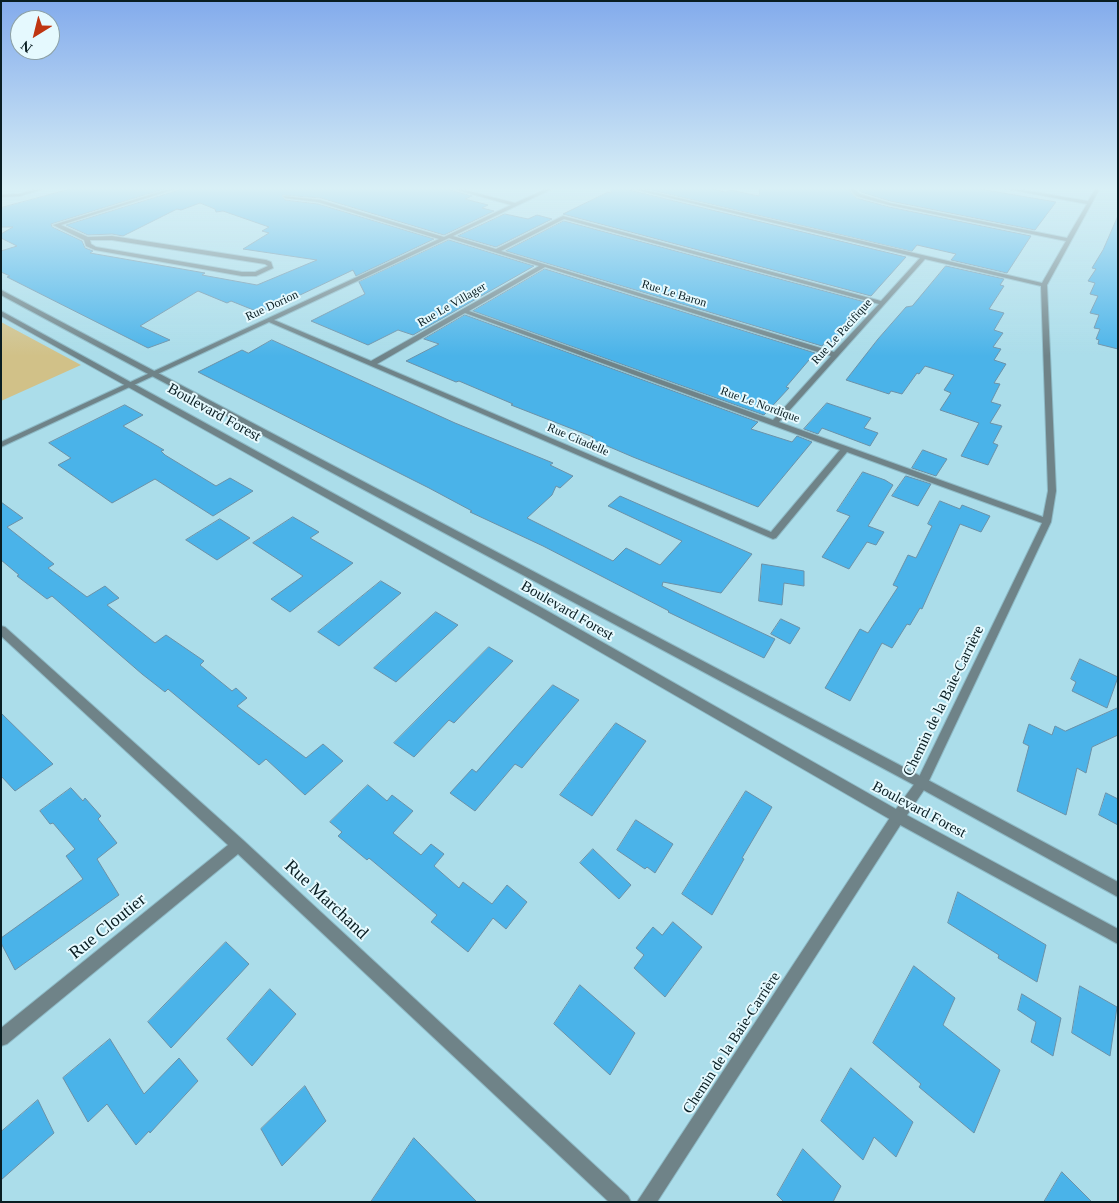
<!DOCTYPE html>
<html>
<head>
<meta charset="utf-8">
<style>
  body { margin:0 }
  #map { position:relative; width:1119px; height:1203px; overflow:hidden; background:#abddea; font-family:"Times New Roman",serif }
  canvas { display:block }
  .frame { position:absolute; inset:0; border:2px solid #091d22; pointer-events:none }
  .north { position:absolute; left:10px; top:10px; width:50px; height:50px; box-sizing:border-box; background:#e5f9fe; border:1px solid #8da1a6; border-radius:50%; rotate:216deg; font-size:14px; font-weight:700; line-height:20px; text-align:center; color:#091d22 }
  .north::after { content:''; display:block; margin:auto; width:18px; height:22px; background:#bf3511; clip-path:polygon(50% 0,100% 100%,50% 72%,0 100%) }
</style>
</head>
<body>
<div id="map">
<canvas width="1119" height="1203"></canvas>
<div class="frame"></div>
<div class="north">N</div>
</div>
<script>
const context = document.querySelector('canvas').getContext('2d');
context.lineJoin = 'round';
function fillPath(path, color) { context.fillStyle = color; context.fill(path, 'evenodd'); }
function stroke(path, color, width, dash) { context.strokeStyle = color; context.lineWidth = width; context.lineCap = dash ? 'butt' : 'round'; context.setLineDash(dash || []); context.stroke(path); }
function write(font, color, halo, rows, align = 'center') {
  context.font = font + ' "Times New Roman",serif'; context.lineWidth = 4; context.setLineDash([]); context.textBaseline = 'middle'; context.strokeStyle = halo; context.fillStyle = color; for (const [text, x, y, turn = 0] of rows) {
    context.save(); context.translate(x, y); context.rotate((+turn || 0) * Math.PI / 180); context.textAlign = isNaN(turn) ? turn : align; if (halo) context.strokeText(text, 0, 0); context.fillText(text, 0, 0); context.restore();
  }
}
const green = new Path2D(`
  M1,322L81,365L1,401Z`);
const building = new Path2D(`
  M74,188H167L51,224L52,227L82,241L85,248L93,251L90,253L205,273L202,275L257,285L317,260L243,249L269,233L262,231L269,227L223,211L216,212L215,209L200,203L181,210L177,209L123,236L112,234L88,235L66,225L179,190L180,188H448L450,190L472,196L465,199L488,205L482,208L494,211L444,235L321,198L282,195L285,200L318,204L434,239L356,276L353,270L264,312L259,310L256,311L231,301L227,303L198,291L140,326L170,340L148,348L7,277L10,276L1,272V251L17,246L1,238V234L13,227H1V208Z
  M611,188H627L629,190L906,257L871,296L563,214L608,192L611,193Z
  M643,188H706L726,192L730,190L759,196L760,188H849V190L856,198L889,207L1031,236L1007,273L951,260L956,254L917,245L912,251Z
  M858,188H974L1056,202L1035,230L890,201L861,192Z
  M505,214L528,219L537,215L552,219L496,247L458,236Z
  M1118,216V349L1098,344L1099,340L1096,339L1100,329L1094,328L1099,315L1090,313L1098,296L1090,294L1095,283L1088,281L1096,269L1092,268L1103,250Z
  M564,221L865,302L841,327L845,328L832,342L827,340L822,346L506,251Z
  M449,240L534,266L413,335L398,330L368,345L311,321L365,294L359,282Z
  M946,266L1004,279L1000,285L1004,286L989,309L1004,313L994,330L1003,333L993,347L1001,349L994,360L1006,364L994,383L1000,384L991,402L1001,405L990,423L1002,426L993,443L998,445L988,465L961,456L979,423L940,410L951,393L944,390L954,375L925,366L919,374L917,373L902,394L891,391L889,394L846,380L878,339L906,307L912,306Z
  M545,269L815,353L786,387L789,388L764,415L473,311Z
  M465,315L758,422L751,429L792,442L797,436L812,442L758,507L633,457L591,439L593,437L511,405L513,404L459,381L456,382L406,361L439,344L424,339Z
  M272,340L455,423L553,463L550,465L573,476L560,488L556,486L552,495L527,518L613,561L626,548L660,565L682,541L608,506L620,496L752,554L721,593L663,582L662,586L775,639L764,658L668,612L669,611L543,546L470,512L472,511L429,488L198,372L242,350L248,353Z
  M827,403L871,418L864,428L878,433L870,446L822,428L818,434L804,429Z
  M125,405L143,415L123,426L164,450L161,451L165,455L216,486L230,478L253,491L213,516L155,479L112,503L58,465L71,458L49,443Z
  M923,450L947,459L936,476L912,468Z
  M863,472L885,480L893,485L868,526L884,532L876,545L867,542L849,569L822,557L850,516L837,511Z
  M906,476L931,484L918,506L892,496Z
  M940,501L960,509L962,505L990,516L981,532L960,524L922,609L920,608L910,625L907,624L892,648L882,643L850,701L825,688L860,629L868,633L898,587L893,585L908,555L916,558L932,526L928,524Z
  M1,502L23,518L7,527L54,564L48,568L87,597L105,586L119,598L107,605L155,643L166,635L204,661L200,665L232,691L236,688L247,698L237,706L306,758L323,744L343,761L305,795L266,759L259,765L168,689L165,692L142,674L52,596L47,599L17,576L19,575L1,560Z
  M293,517L319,532L310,538L353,563L290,612L271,599L303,576L253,543Z
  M220,519L250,538L217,560L186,540Z
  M762,564L804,571V586L784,583L782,605L759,601Z
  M381,581L401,593L339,646L318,632Z
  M436,612L458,625L396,682L374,668Z
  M781,619L800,628L790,644L771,634Z
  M489,647L513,661L454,723L449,720L414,757L394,743Z
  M1080,659L1118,677L1107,708L1072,691L1076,682L1071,679Z
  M553,685L579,700L522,768L515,764L475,811L450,793L472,769L476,772Z
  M1118,708V735L1092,747L1086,773L1077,768L1066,815L1017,791L1029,746L1023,743L1029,724L1052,735L1055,726L1065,731Z
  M1,713L53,764L15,791L1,776Z
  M616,723L646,741L592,816L560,795Z
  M368,785L387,801L392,795L413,811L393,833L421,855L431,844L444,854L434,866L459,888L463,882L492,904L507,885L527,902L506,929L493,918L468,952L431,922L437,915L369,858L367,860L338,836L342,832L330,822Z
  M71,788L83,801L85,798L101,816L98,819L117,843L97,859L119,895L15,970L1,943V938L83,879L66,856L75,849L53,823L50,824L40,811Z
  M746,791L772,807L742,858L744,859L712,915L682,894Z
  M1106,793L1118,799V825L1099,815Z
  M636,820L673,844L655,873L647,867L645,869L617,850Z
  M593,849L631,885L619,899L580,863Z
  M958,892L1046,945L1037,982L998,958L999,955L948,923Z
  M673,922L702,947L665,997L634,968L644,955L636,948L653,927L662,935Z
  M226,942L249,964L171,1048L148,1022Z
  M914,966L955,998L943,1025L1000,1070L974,1133L919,1087L921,1084L873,1043Z
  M580,985L635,1033L610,1075L554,1024Z
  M1080,986L1117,1007L1110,1056L1072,1033Z
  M270,989L296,1014L252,1066L227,1039Z
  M1022,994L1061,1018L1053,1056L1031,1042L1036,1022L1018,1010Z
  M110,1039L144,1094L179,1058L198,1081L150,1133L149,1131L136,1145L107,1104L88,1122L63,1078Z
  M851,1068L913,1122L896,1157L874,1137L863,1160L821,1121Z
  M305,1086L326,1121L282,1166L261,1129Z
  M38,1100L54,1133L1,1180V1132Z
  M414,1138L477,1202H371Z
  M803,1149L841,1186L833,1202H784L777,1195Z
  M1062,1172L1092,1202H1044Z`);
const minor = new Path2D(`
  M41,188H47L20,196L1,197V195L20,194Z
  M172,188H178L61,225L88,237L112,236L266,260L271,262L273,268L256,276H242L95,250L86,246L84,240L53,225ZM90,240H112L265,264L268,266L255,272H242L96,247L91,244Z
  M450,188H456L515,203L549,188H554L453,236L496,249L563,216L881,301L920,258L629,188H636L1042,283L1066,241L889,205L856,196L850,189L856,188L855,189L860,194L890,203L1067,238L1087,204L1002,188H1010L1088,201L1096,188H1100L1047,285L1056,491L1051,522L926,787L903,821L657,1202H637L893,813L918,779L1042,523L847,452L776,538L773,539L269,322L1,447V442L439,239L318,202L285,198L283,196L320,200L444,237L511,205ZM564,219L879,304L834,352L501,251ZM449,238L539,266L371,361L274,320ZM925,259L1041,286L1048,491L1043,517L779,422ZM545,267L831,356L773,420L469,311ZM465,313L840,450L771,532L377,364Z
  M1,626L5,627L243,840L628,1196L631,1202H609L238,854L7,1044L1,1046V1028L228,845L1,636Z`);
const tertiary = new Path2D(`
  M1,290L926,779L1118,882V897L918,787L1,295Z
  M1,311L544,609L903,813L1118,929V944L893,821L536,615L1,316Z`);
const farStreetnames = [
  ["Rue Le Baron",674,294,17],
  ["Rue Le Villager",452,305,-30],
  ["Rue Dorion",272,306,-25],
  ["Rue Le Pacifique",842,332,-48],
  ["Rue Le Nordique",760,405,20],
  ["Rue Citadelle",578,440,23]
];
const streetNames = [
  ["Boulevard Forest",214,413,29],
  ["Boulevard Forest",567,611,30],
  ["Chemin de la Baie-Carrière",944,701,-64],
  ["Boulevard Forest",919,810,28],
  ["Chemin de la Baie-Carrière",732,1043,-57]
];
const nearStreetnames = [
  ["Rue Marchand",326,900,43],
  ["Rue Cloutier",108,927,-39]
];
fillPath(green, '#d1c188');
fillPath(building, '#4ab3e9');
stroke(building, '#6a91a8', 1);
stroke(minor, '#8ebac6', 2);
stroke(tertiary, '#8ebac6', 2);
fillPath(minor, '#6f8388');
fillPath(tertiary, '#6f8388');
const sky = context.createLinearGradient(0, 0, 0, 356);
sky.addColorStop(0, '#83abec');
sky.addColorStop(0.53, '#d9f0f6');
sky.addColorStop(1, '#d9f0f600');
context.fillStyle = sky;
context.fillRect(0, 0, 1119, 356);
write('12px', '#091d22', '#e5f9fe', farStreetnames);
write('15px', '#091d22', '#e5f9fe', streetNames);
write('18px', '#091d22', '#e5f9fe', nearStreetnames);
</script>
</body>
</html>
